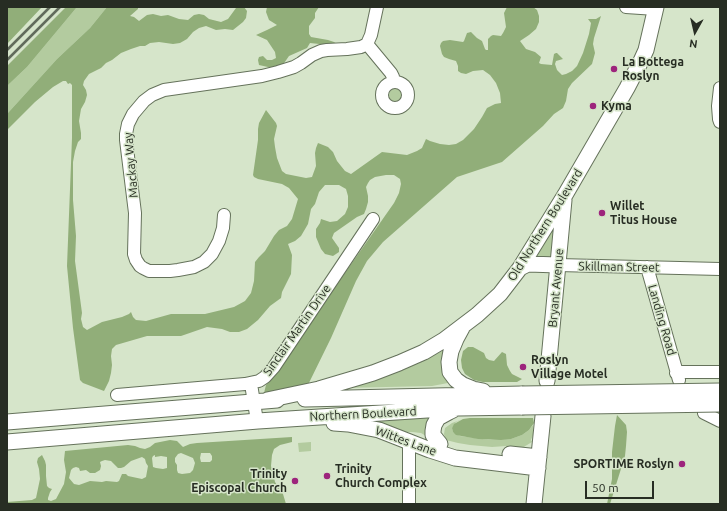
<!DOCTYPE html>
<html>
<head>
<meta charset="utf-8">
<style>
  body { margin:0 }
  #map { position:relative; width:727px; height:511px; overflow:hidden; background:#d6e5ca; font-family:Ubuntu,sans-serif }
  canvas { display:block }
  .frame { position:absolute; inset:0; border:8px solid #272d23; pointer-events:none }
  .north { position:absolute; left:675px; top:12px; width:40px; height:40px; -webkit-text-stroke:3px #d6e5ca; paint-order:stroke; rotate:188deg; font-size:11px; font-weight:700; line-height:16px; text-align:center; color:#272d23 }
  .north::after { content:''; display:block; margin:auto; width:14px; height:18px; background:#272d23; clip-path:polygon(50% 0,100% 100%,50% 72%,0 100%) }
  .scale { position:absolute; left:585px; top:481px; width:69px; height:18px; box-sizing:border-box; border:2px solid #272d23; border-top:0; padding-left:5px; font-size:12px; line-height:14px; white-space:nowrap; color:#272d23; -webkit-text-stroke:3px #d6e5ca; paint-order:stroke }
</style>
</head>
<body>
<div id="map">
<canvas width="727" height="511"></canvas>
<div class="frame"></div>
<div class="north">N</div>
<div class="scale">50 m</div>
</div>
<script>
const ctx = document.querySelector('canvas').getContext('2d');
ctx.lineJoin = 'round';
function fill(path, color) { ctx.fillStyle = color; ctx.fill(path, 'evenodd'); }
const toPath = rows => new Path2D(rows.map(r => 'M' + r).join(''));
function stroke(path, color, width, dash) { ctx.strokeStyle = color; ctx.lineWidth = width; ctx.lineCap = dash ? 'butt' : 'round'; ctx.setLineDash(dash || []); ctx.stroke(path); }
function label(font, color, halo, rows, align = 'center') {
  ctx.font = font + ' Ubuntu,sans-serif'; ctx.lineWidth = 3; ctx.setLineDash([]); ctx.textBaseline = 'middle'; ctx.strokeStyle = halo; ctx.fillStyle = color; for (const [text, x, y, turn = 0] of rows) {
    ctx.save(); ctx.translate(x, y); ctx.rotate((+turn || 0) * Math.PI / 180); ctx.textAlign = isNaN(turn) ? turn : align; if (halo) ctx.strokeText(text, 0, 0); ctx.fillText(text, 0, 0); ctx.restore();
  }
}
const green = toPath([
  [77,7,107,7,90,28,57,59,7,114,7,86,27,67],
  '389 95a7 7 0 1 1 14 0a7 7 0 1 1-14 0Z',
  [565,195,558,265,531,263],
  [446,349,448,383,432,386,341,388,372,381,395,373,421,362],
  [431,416,426,436,421,433,412,432,404,432,361,422],
  [463,419,456,422,452,428,453,432,460,436,490,440,511,439,522,435,529,430,533,425,533,435,531,440,532,442,522,448,506,449,506,446,492,447,470,445,458,443,446,440,444,434,445,428,452,423],
  [311,442,311,451,299,452,298,443]
]);
const forest = toPath([
  [7,7,42,7,7,44],
  [66,7,77,7,27,67,7,86,7,66],
  [107,7,138,7,138,9,130,16,134,17,139,21,147,15,153,14,161,16,168,15,179,19,188,20,194,15,199,14,204,15,209,19,221,22,228,19,236,8,238,7,244,7,247,11,246,18,243,22,233,30,225,29,216,30,206,26,199,28,193,32,187,39,180,43,173,44,159,42,150,43,145,46,140,46,131,49,121,53,112,60,106,63,101,68,89,74,84,81,83,85,86,90,87,95,85,102,81,109,79,121,81,133,81,139,78,142,75,151,73,162,73,200,76,236,75,261,82,313,81,319,83,327,87,330,102,322,122,317,129,314,131,312,133,317,136,320,146,321,171,314,205,314,234,307,245,301,251,293,254,281,255,262,259,257,265,251,274,236,279,230,287,226,292,219,298,199,289,188,282,184,258,179,254,177,253,175,258,140,258,129,259,123,266,110,276,123,277,126,274,139,275,147,277,158,282,171,286,174,306,178,312,177,316,166,315,153,316,148,318,143,328,147,333,152,337,161,345,171,351,174,382,152,407,155,417,151,422,148,426,139,430,141,440,144,449,145,456,144,463,140,474,129,482,117,487,108,495,104,501,103,500,93,496,83,490,75,483,70,473,71,466,74,461,73,458,71,458,66,456,61,449,59,444,57,442,54,440,46,441,43,443,41,450,40,463,42,464,41,467,33,471,32,477,38,482,41,485,49,486,50,488,50,488,39,491,36,493,35,501,36,503,33,506,27,504,13,507,7,533,7,537,10,539,16,539,22,536,29,529,35,520,41,526,49,535,52,541,57,539,63,541,64,552,65,554,54,556,53,557,53,563,59,556,61,555,64,557,70,562,75,566,74,572,71,577,66,583,53,589,34,591,23,588,19,596,19,601,16,594,38,593,44,595,53,592,64,572,83,568,89,566,101,563,108,554,114,543,126,502,162,457,177,383,242,367,261,356,281,331,338,304,393,266,398,264,393,266,385,272,378,279,367,394,203,399,193,401,184,400,179,394,175,386,175,375,177,370,180,368,183,366,187,368,196,368,202,366,209,364,214,357,217,334,233,332,238,339,248,339,252,333,256,325,254,321,249,316,237,316,229,320,223,321,219,330,222,337,221,345,214,348,207,348,196,346,189,339,185,325,185,319,192,315,204,311,209,308,224,301,236,295,241,288,244,292,255,291,274,282,292,281,298,270,306,258,320,247,329,239,332,230,332,222,329,207,327,181,336,147,336,116,345,112,349,111,356,112,365,111,373,109,381,104,391,83,383,80,380,73,328,67,266,72,138,72,85,70,83,68,84,66,81,63,81,53,87,35,102,7,130,7,114,57,59,90,28],
  [267,7,319,7,315,13,315,18,309,26,309,34,311,37,328,40,334,42,337,44,329,45,310,43,307,48,289,56,282,66,277,69,259,65,258,60,259,57,263,56,267,60,272,60,276,58,275,52,267,40,256,35,267,30,277,25,269,20,266,12],
  [468,347,473,347,484,353,486,358,489,360,494,361,502,352,506,354,507,365,510,371,512,374,522,379,517,382,483,382,474,380,465,374,462,368,461,360,463,351],
  [617,415,626,425,627,432,626,446,625,456,610,504,607,504,612,479,612,452,615,426],
  [470,418,533,418,534,423,529,430,522,435,511,439,501,440,478,439,456,435,453,432,452,428,454,424,463,419],
  [292,437,292,442,280,445,274,449,272,455,271,466,275,482,283,494,286,504,7,504,7,502,32,500,36,498,40,479,39,469,37,462,38,458,42,455,45,461,46,465,46,476,47,486,49,488,52,489,50,492,48,498,48,500,51,501,56,499,64,484,66,472,64,460,65,451,128,445,135,446,140,448,145,449,150,447,155,443,170,440,177,441,183,447,190,444,197,443],
  [181,453,193,458,195,463,193,470,190,473,182,474,178,473,177,470,177,465,175,462,175,458,178,454],
  [201,453,210,453,212,456,212,460,210,462,201,462,200,458],
  [155,455,155,457,161,456,167,457,167,468,163,469,156,468,153,467,152,458,153,456],
  [142,457,145,459,146,463,148,466,146,477,142,479,128,476,126,474,122,474,119,481,117,482,106,481,102,482,90,481,79,485,74,484,69,478,71,470,73,468,76,467,79,468,80,471,86,470,90,473,95,473,100,470,101,466,100,462,102,461,105,460,111,461,118,468,121,468,124,467,131,461]
]);
const minor = toPath([
  [626,7,656,9],
  [367,44,391,73,393,77,393,81],
  '382 95a13 13 0 1 1 26 0a13 13 0 1 1-26 0Z',
  [720,88,718,106,719,119,720,122],
  [224,215,223,228,219,241,212,254,204,262,194,267,178,270,170,271,149,271,143,268,140,266,136,260,134,254,135,213,126,140,126,134,128,124,133,114,144,101,152,95,164,90,262,76,278,72,294,67,301,63,312,55,321,51,327,50,347,49,361,47,367,44,371,35,377,7],
  [558,265,720,269],
  [647,267,679,380],
  [676,373,682,372,720,372],
  [251,384,257,421],
  [117,395,245,384,259,381,265,377,274,367,373,219],
  [704,413,720,421],
  [409,504,409,443]
]);
const major = toPath([
  [520,268,528,264,558,265],
  [462,328,456,339,451,351,449,362,450,372,456,380,463,385,473,389,483,391],
  [547,381,564,200],
  [305,399,522,394],
  [267,400,319,389,373,373,399,363,424,352,444,340,477,315,500,294,520,268,565,195,627,88,641,61,646,50,656,7],
  [7,422,277,400],
  [334,423,348,424,379,430,430,450,455,458,538,468],
  [7,442,258,421,458,408,522,407],
  [440,444,436,439,433,435,433,431,434,425,438,418,449,412,453,410],
  [510,454,539,457],
  [534,504,543,416]
]);
const rail = toPath([
  [7,50,50,7],
  [7,60,60,7]
]);
const majorBridge = toPath([
  [522,394,720,391],
  [522,407,720,404]
]);
const markers = [
  [614,69,4,"#9d247c"],
  [593,106,4,"#9d247c"],
  [602,213,4,"#9d247c"],
  [523,367,4,"#9d247c"],
  [682,464,4,"#9d247c"],
  [327,476,4,"#9d247c"],
  [295,481,4,"#9d247c"]
];
const poiNames = [
  ["La Bottega",622,62],
  ["Roslyn",622,76],
  ["Kyma",601,106],
  ["Willet",610,206],
  ["Titus House",610,220],
  ["Roslyn",531,360],
  ["Village Motel",531,374],
  ["SPORTIME Roslyn",674,464,"right"],
  ["Trinity",335,469],
  ["Church Complex",335,483],
  ["Trinity",287,474,"right"],
  ["Episcopal Church",287,488,"right"]
];
const streetNames = [
  ["Mackay Way",131,165,-95],
  ["Old Northern Boulevard",545,225,-58],
  ["Skillman Street",619,267,1],
  ["Bryant Avenue",556,288,-85],
  ["Landing Road",662,320,74],
  ["Sinclair Martin Drive",297,330,-55],
  ["Northern Boulevard",363,414,-3],
  ["Wittes Lane",406,441,20]
];
fill(green, '#b3cb9f');
fill(forest, '#91ae79');
stroke(minor, '#65725b', 14);
stroke(major, '#65725b', 17);
stroke(minor, '#fff', 12);
stroke(major, '#fff', 15);
stroke(rail, '#626c5c', 2.5);
stroke(majorBridge, '#65725b', 17, []);
stroke(majorBridge, '#fff', 15);
for (const [x, y, r, color] of markers) { const dot = new Path2D(); dot.arc(x, y, r, 0, 2 * Math.PI); ctx.fillStyle = color; ctx.fill(dot); stroke(dot, '#d6e5ca', 1.5); }
label('bold 12px', '#272d23', '#d6e5ca', poiNames, 'left');
label('12px', '#272d23', '#d6e5ca', streetNames);
</script>
</body>
</html>
